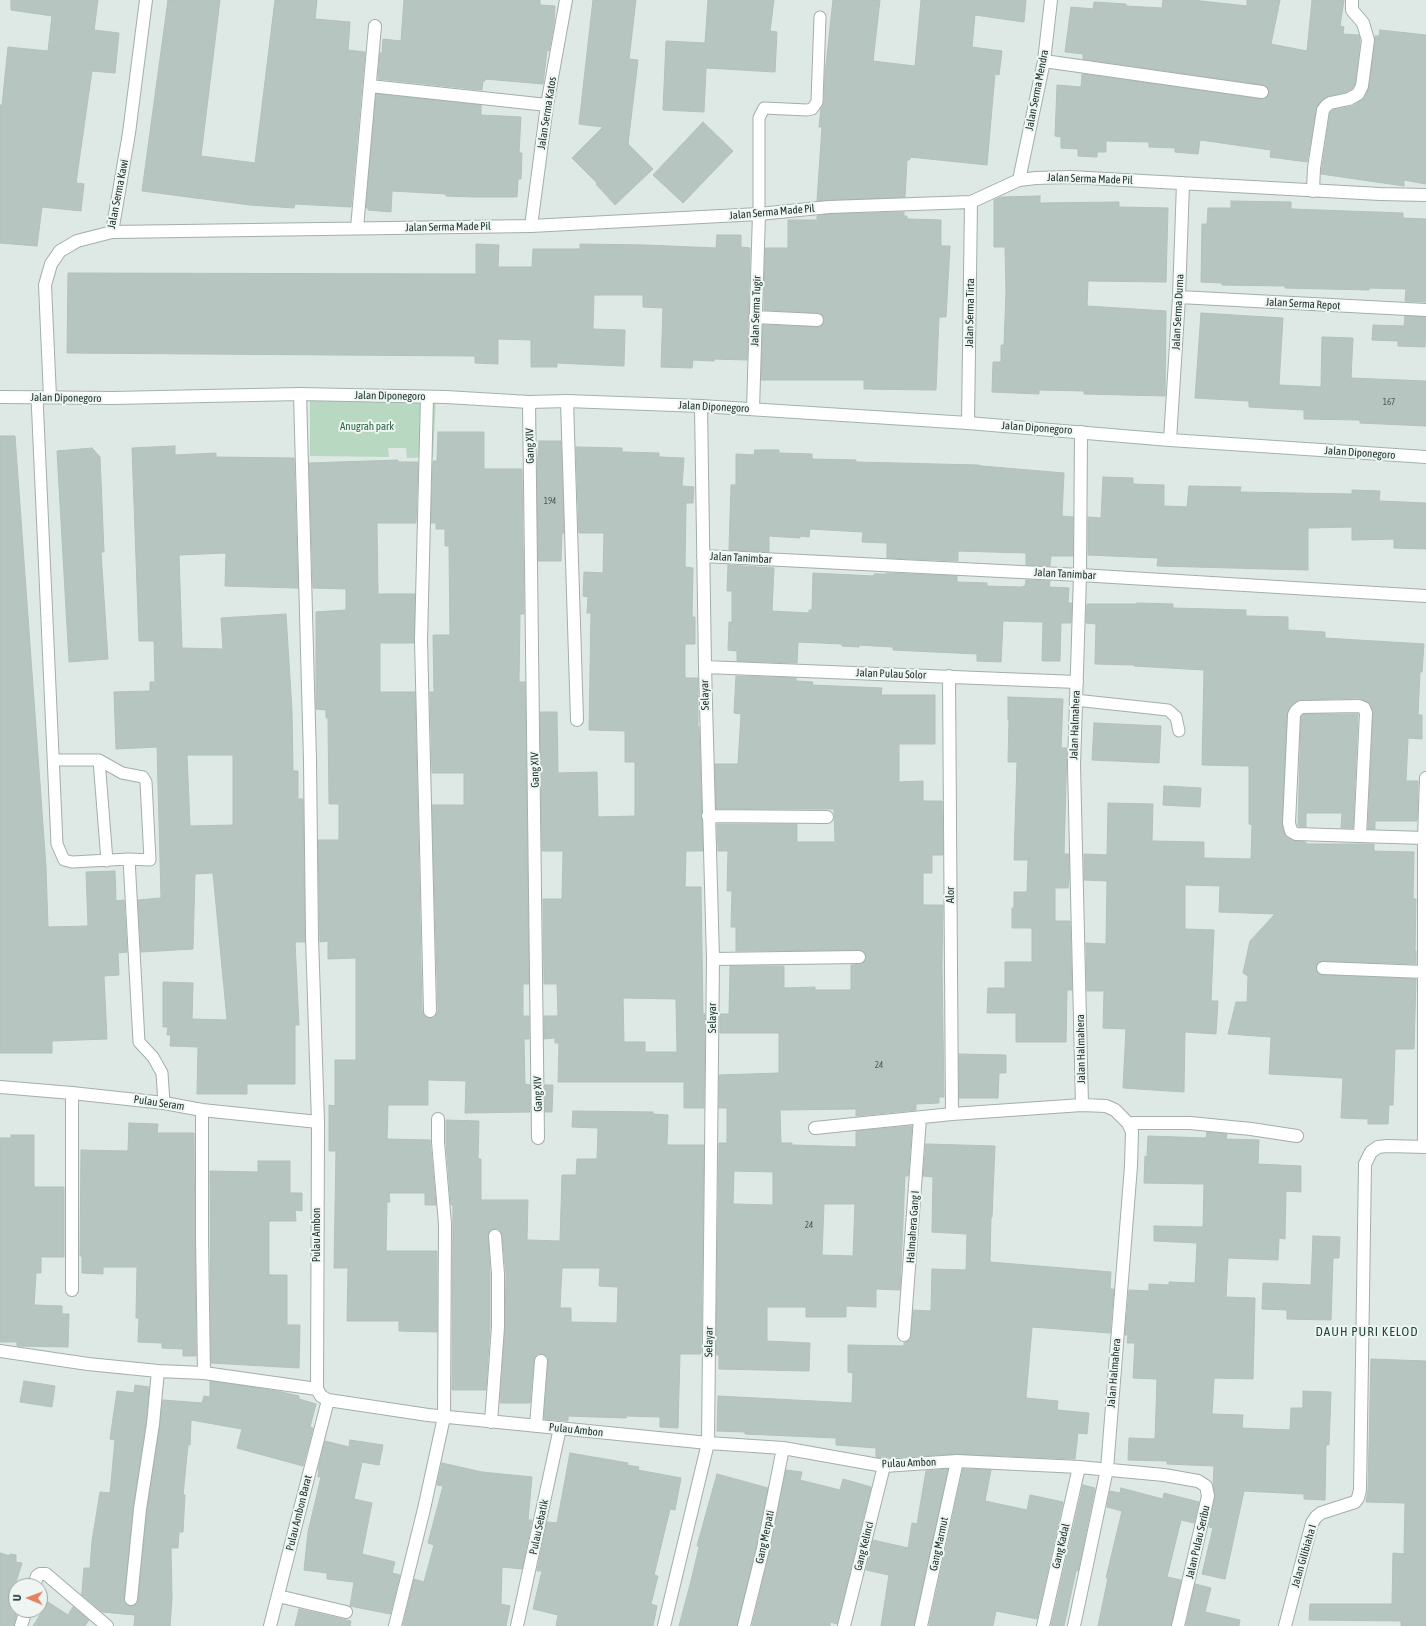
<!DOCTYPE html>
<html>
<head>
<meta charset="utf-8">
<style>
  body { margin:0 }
  #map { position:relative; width:1426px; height:1626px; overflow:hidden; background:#dee8e4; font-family:"Asap Condensed",sans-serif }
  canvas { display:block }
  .north { position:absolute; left:8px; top:1578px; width:40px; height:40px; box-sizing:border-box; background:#eef5f2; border:1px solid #9ca9a5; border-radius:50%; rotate:271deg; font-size:11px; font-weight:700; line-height:16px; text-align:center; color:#213631 }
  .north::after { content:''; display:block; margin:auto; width:14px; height:18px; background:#e48161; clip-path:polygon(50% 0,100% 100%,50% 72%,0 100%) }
</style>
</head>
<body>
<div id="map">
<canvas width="1426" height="1626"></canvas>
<div class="north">U</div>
</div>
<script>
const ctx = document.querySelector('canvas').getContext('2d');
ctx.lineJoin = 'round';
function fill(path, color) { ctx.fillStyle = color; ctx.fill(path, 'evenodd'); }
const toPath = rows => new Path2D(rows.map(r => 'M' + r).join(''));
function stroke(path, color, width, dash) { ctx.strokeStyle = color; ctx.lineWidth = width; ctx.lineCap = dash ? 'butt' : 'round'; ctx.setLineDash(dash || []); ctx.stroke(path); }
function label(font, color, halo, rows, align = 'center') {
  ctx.font = font + ' "Asap Condensed",sans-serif'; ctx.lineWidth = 4; ctx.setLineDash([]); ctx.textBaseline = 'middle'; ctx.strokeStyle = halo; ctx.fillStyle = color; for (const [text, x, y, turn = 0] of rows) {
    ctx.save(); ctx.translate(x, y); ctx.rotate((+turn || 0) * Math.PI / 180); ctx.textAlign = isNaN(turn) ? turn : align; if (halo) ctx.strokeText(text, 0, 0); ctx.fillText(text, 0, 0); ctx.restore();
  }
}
const green = toPath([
  [436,397,433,457,407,458,406,448,388,448,389,457,310,456,310,399]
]);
const building = toPath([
  [11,0,98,0,94,30,119,33,115,73,92,71,76,183,84,184,81,211,42,207,37,246,0,243,0,105,2,105,8,47,48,51,52,16,11,10,11,0],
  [168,0,220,0,201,156,255,163,275,0,317,0,315,19,350,22,348,50,365,52,351,207,295,204,294,208,250,205,142,191,168,0],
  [404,0,540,0,540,5,555,6,554,23,549,51,547,50,543,84,485,79,485,81,483,81,482,90,378,79,380,53,382,53,383,39,401,41,404,0],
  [593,0,636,0,629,59,638,60,628,144,653,169,615,205,596,184,597,183,572,158,603,127,579,124,593,0],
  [708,0,774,0,770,31,777,32,775,72,706,68,704,112,663,110,666,41,705,43,708,0],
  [833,0,880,0,873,61,915,66,921,0,1026,0,1024,22,975,15,972,47,1002,51,999,75,995,74,987,165,910,157,910,160,907,160,905,197,817,201,822,127,819,127,821,108,824,102,825,74,833,0],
  [1163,0,1192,0,1247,6,1247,0,1280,0,1271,44,1307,51,1312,0,1344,0,1340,26,1344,27,1343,34,1359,35,1360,41,1355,84,1352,89,1346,92,1326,97,1317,106,1307,162,1270,157,1271,150,1200,140,1198,154,1175,152,1175,148,1149,147,1149,142,1106,141,1106,152,1097,152,1097,157,1078,156,1078,149,1061,148,1061,137,1055,136,1057,85,1081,87,1082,74,1261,99,1268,96,1269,89,1263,85,1083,59,1083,54,1065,52,1071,7,1093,9,1094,2,1126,4,1126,6,1162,8,1163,0],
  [1380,30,1426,35,1426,184,1404,180,1404,186,1321,174,1330,113,1333,110,1353,106,1365,97,1369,87,1375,41,1375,36,1379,36,1380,30],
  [376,94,481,105,481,115,521,117,519,153,522,153,521,179,518,179,517,197,473,197,446,196,446,194,392,191,391,212,368,210,368,208,366,208,376,94],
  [703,122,733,151,683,203,653,175,703,122],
  [1040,196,1040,203,1119,202,1119,207,1168,208,1166,282,1088,281,1087,306,1166,311,1165,396,1084,394,1084,391,1039,390,1039,394,992,392,993,362,1001,362,1001,345,1004,345,1006,292,1005,247,994,247,994,200,1001,197,1040,196],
  [1231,201,1291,202,1291,209,1403,213,1403,218,1426,219,1426,302,1405,301,1406,289,1369,288,1369,290,1285,288,1285,286,1222,285,1222,283,1201,282,1202,224,1207,224,1208,208,1231,208,1231,201],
  [904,212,904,216,907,216,907,219,941,220,941,246,950,246,946,317,939,317,936,390,864,389,864,380,761,380,763,325,817,327,821,326,824,321,823,316,817,313,764,310,765,248,788,248,788,220,817,220,817,216,830,214,904,212],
  [717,235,741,235,741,247,750,248,747,360,714,359,714,361,693,360,692,368,661,367,663,308,643,307,643,295,594,295,593,329,625,330,624,366,557,363,557,367,531,367,531,340,498,339,498,364,475,363,475,356,67,353,68,273,476,274,476,244,499,245,498,267,532,267,533,249,580,249,580,244,646,245,716,248,717,235],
  [1201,313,1283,318,1279,385,1321,387,1322,337,1353,338,1351,378,1426,381,1426,426,1360,423,1360,420,1304,419,1304,410,1249,407,1249,401,1195,398,1201,313],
  [1405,316,1426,317,1425,347,1398,346,1398,341,1372,340,1373,325,1404,326,1405,316],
  [438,432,484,432,484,469,522,469,524,614,520,614,519,682,525,682,529,984,523,984,523,1016,529,1016,529,1039,524,1039,525,1084,530,1085,530,1112,465,1113,466,1081,428,1080,428,1105,388,1105,387,1139,430,1140,436,1205,425,1205,425,1193,389,1193,390,1202,387,1202,386,1251,437,1251,437,1332,399,1331,399,1321,347,1321,348,1268,334,1268,336,1151,329,1151,329,1105,335,1106,335,1060,356,1060,356,958,328,959,328,941,320,942,318,840,339,840,339,804,329,804,328,718,326,718,326,710,316,709,316,612,346,610,346,589,313,588,309,463,398,460,398,462,418,462,416,523,377,523,378,594,415,594,414,643,380,643,380,692,415,692,422,1011,426,1017,431,1018,436,1015,438,1011,432,805,464,805,464,773,432,773,430,692,434,692,433,635,450,635,449,546,445,546,445,529,436,529,436,523,431,523,433,461,437,461,438,432],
  [0,436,15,436,46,867,48,927,88,926,86,872,115,871,116,901,124,900,127,952,118,953,119,975,104,976,107,1039,52,1041,52,1053,0,1053,0,436],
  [539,441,561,441,564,533,562,533,561,561,538,561,537,469,539,441],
  [175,446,175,455,216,453,216,457,294,458,298,588,225,586,226,553,179,555,182,648,223,649,221,618,286,614,292,711,293,771,298,771,298,799,303,799,305,942,295,942,299,1025,295,1025,295,1084,247,1084,247,1094,197,1094,198,1047,170,1046,171,1035,167,1035,168,1027,163,1027,163,982,193,983,192,1019,227,1020,213,873,195,874,193,949,141,952,138,900,161,898,157,747,116,749,114,692,150,691,150,682,155,682,154,641,139,641,132,448,175,446],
  [187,755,233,755,233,825,190,826,187,755],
  [576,447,622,448,622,452,659,453,659,457,684,458,682,486,694,487,693,503,686,503,685,567,693,568,692,617,695,617,695,644,685,644,685,678,698,678,698,727,699,727,703,851,686,851,685,887,701,887,703,1014,705,1014,704,1108,684,1108,684,1082,558,1082,559,1043,555,1043,555,1038,544,1039,544,1016,558,1016,557,984,544,984,543,899,562,899,563,851,542,851,540,712,557,712,558,773,597,772,598,817,635,816,635,762,625,762,625,731,589,730,591,613,587,613,588,597,583,596,584,572,603,573,604,533,579,533,576,447],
  [623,998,676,999,677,1052,645,1052,645,1042,624,1042,623,998],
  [92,448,100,457,104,552,101,552,108,659,69,662,57,451,92,448],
  [755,450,779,450,779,453,812,454,812,459,856,460,856,462,978,465,982,466,1064,473,1062,516,1073,517,1073,556,1051,556,1050,566,1026,565,1026,553,958,551,958,561,887,558,887,543,862,542,863,532,810,529,809,537,800,536,800,538,769,536,769,552,729,550,731,485,736,485,736,454,754,455,755,450],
  [1103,477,1133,478,1133,484,1164,485,1164,506,1187,507,1189,486,1241,487,1240,492,1352,494,1352,490,1380,491,1379,501,1426,503,1426,549,1394,548,1394,539,1352,540,1352,527,1308,528,1308,570,1157,566,1158,558,1088,555,1088,517,1101,518,1103,477],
  [728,565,774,568,772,611,809,613,809,610,812,610,813,573,873,576,874,574,886,574,886,573,957,576,957,582,987,583,987,586,1021,587,1025,586,1026,580,1050,581,1049,587,1069,588,1068,603,1072,603,1071,623,1061,623,1060,661,1042,661,1043,622,1003,621,1001,662,977,661,977,654,893,650,893,647,859,645,859,647,842,646,842,644,798,642,797,663,737,661,737,651,728,650,729,622,732,622,732,591,727,591,728,565],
  [1137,603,1173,604,1173,608,1246,610,1246,616,1288,617,1288,630,1325,632,1325,638,1424,644,1422,672,1420,672,1418,715,1422,715,1422,739,1408,738,1406,781,1418,781,1417,821,1375,821,1375,829,1368,829,1373,713,1369,703,1359,698,1301,700,1291,705,1287,715,1282,823,1284,833,1287,837,1295,841,1306,842,1306,844,1374,844,1374,851,1414,852,1413,899,1416,899,1415,951,1416,951,1416,964,1323,961,1319,962,1316,967,1317,972,1323,975,1416,979,1414,1049,1395,1049,1393,1105,1389,1105,1388,1124,1368,1124,1368,1119,1341,1118,1343,1078,1269,1074,1271,1037,1228,1034,1236,1002,1247,1002,1248,976,1243,973,1250,941,1275,914,1219,912,1220,886,1185,885,1185,929,1214,930,1211,1001,1218,1001,1216,1034,1185,1032,1184,1092,1123,1088,1126,1029,1103,1028,1104,991,1087,991,1086,943,1106,944,1107,881,1084,880,1084,854,1107,855,1108,803,1153,804,1152,841,1204,842,1204,858,1251,859,1252,825,1249,824,1249,766,1202,765,1204,670,1134,666,1135,665,1095,664,1096,624,1086,623,1087,604,1137,604,1137,603],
  [736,676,796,678,796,681,813,682,812,685,882,688,881,695,935,695,935,744,899,744,899,782,923,781,923,801,942,801,943,855,932,855,932,873,923,873,923,905,943,905,942,965,944,1097,939,1097,939,1103,916,1104,916,1110,856,1116,856,1109,780,1110,781,1143,792,1143,792,1145,856,1147,856,1131,912,1126,908,1176,905,1176,900,1290,876,1289,876,1307,846,1306,846,1317,806,1317,806,1307,767,1307,767,1341,810,1343,809,1371,719,1369,719,1355,716,1355,719,1143,727,1143,727,1108,719,1108,719,1075,779,1073,779,1033,720,1033,720,1014,729,1014,730,966,784,966,784,988,815,987,815,990,851,990,851,965,862,964,866,960,866,957,863,951,859,950,736,951,736,927,731,927,732,891,727,891,728,851,718,851,717,824,797,824,797,842,835,842,834,809,716,809,715,764,738,764,741,714,734,713,736,676],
  [734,1171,773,1172,773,1205,733,1204,734,1171],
  [824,1204,855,1204,853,1256,822,1255,824,1204],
  [1008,697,1063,699,1061,748,1067,748,1064,854,1069,854,1069,880,1068,888,1055,888,1055,921,1070,921,1072,990,1067,990,1066,1042,1016,1042,1016,1013,987,1013,988,988,1005,988,1005,962,1032,962,1032,928,1012,928,1012,908,1014,908,1014,892,1027,892,1028,860,1014,860,1017,762,1008,762,1009,720,1008,720,1008,697],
  [1304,714,1358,714,1353,828,1341,828,1342,813,1306,813,1306,827,1298,826,1301,717,1304,714],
  [1094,723,1161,726,1159,763,1092,760,1094,723],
  [1164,786,1201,788,1200,807,1163,805,1164,786],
  [959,1054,1006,1055,1006,1073,999,1073,998,1098,959,1098,959,1054],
  [545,1085,553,1085,552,1112,545,1112,545,1085],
  [573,1111,653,1112,653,1114,668,1115,667,1145,704,1145,701,1354,680,1354,678,1428,660,1427,660,1417,627,1416,626,1418,568,1416,568,1421,544,1419,548,1362,548,1357,542,1354,537,1354,534,1360,530,1403,500,1403,505,1328,506,1274,502,1235,499,1229,495,1229,490,1230,488,1236,490,1274,490,1327,486,1390,452,1390,453,1205,451,1205,446,1142,446,1120,479,1121,478,1159,481,1159,481,1200,528,1200,527,1240,560,1241,562,1175,576,1175,577,1159,597,1159,598,1128,572,1127,573,1111],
  [562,1268,600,1268,599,1286,618,1287,617,1323,571,1322,571,1308,560,1308,562,1268],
  [129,1123,158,1124,157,1133,194,1133,196,1356,183,1356,183,1349,162,1348,162,1343,138,1342,139,1318,136,1318,137,1267,103,1267,103,1274,82,1273,82,1256,80,1256,81,1150,128,1151,129,1123],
  [1207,1132,1227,1134,1226,1139,1259,1140,1258,1164,1301,1166,1301,1192,1286,1191,1285,1239,1279,1238,1278,1260,1228,1258,1226,1297,1255,1298,1253,1379,1214,1378,1212,1414,1243,1415,1242,1428,1290,1430,1291,1408,1303,1408,1303,1391,1331,1392,1329,1445,1326,1445,1325,1500,1304,1499,1304,1494,1244,1491,1225,1579,1202,1574,1213,1528,1209,1527,1215,1497,1213,1485,1214,1466,1167,1464,1167,1461,1128,1460,1129,1438,1155,1439,1157,1379,1133,1378,1135,1343,1127,1343,1128,1335,1125,1335,1129,1290,1149,1291,1149,1284,1169,1285,1169,1282,1195,1283,1197,1243,1154,1241,1154,1226,1203,1227,1204,1184,1144,1183,1145,1156,1147,1157,1148,1136,1206,1138,1207,1132],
  [11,1135,34,1135,34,1187,64,1187,64,1257,41,1257,41,1273,36,1273,34,1305,62,1306,62,1314,69,1314,68,1347,17,1346,17,1342,0,1342,0,1138,11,1138,11,1135],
  [926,1144,995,1146,992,1217,991,1217,990,1262,1111,1272,1110,1289,1114,1289,1110,1333,1032,1327,1026,1398,1058,1401,1057,1410,1089,1413,1087,1434,1078,1433,1075,1459,957,1454,884,1458,876,1457,876,1448,836,1445,836,1438,745,1434,745,1432,717,1431,718,1396,852,1403,853,1373,848,1372,848,1345,904,1346,904,1343,910,1340,911,1336,913,1310,931,1311,932,1269,966,1270,967,1234,932,1232,933,1177,923,1176,926,1144],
  [258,1161,290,1161,290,1193,302,1193,302,1211,295,1210,296,1221,269,1221,269,1275,287,1275,287,1325,300,1325,299,1368,211,1363,210,1171,258,1172,258,1161],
  [1313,1236,1340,1237,1339,1258,1333,1258,1331,1320,1287,1319,1287,1310,1262,1309,1263,1283,1311,1285,1313,1236],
  [1371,1359,1426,1361,1426,1626,1401,1626,1401,1621,1309,1620,1310,1604,1392,1604,1393,1553,1404,1554,1405,1503,1366,1502,1368,1490,1371,1359],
  [24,1381,55,1386,52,1407,20,1402,24,1381],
  [210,1381,277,1391,299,1396,299,1399,316,1404,310,1427,313,1428,303,1466,237,1448,242,1429,191,1420,190,1445,188,1445,183,1495,185,1495,183,1532,179,1532,178,1548,171,1548,172,1598,170,1626,134,1626,135,1615,102,1612,81,1594,82,1592,84,1568,90,1568,92,1541,100,1492,110,1493,115,1440,110,1439,117,1391,134,1393,135,1385,149,1387,146,1423,133,1508,124,1598,126,1605,131,1606,137,1604,138,1600,147,1510,163,1400,202,1403,204,1396,210,1397,210,1381],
  [350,1440,383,1445,379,1465,362,1462,354,1499,372,1503,362,1554,395,1562,392,1573,400,1575,390,1614,350,1606,354,1582,327,1579,327,1573,304,1570,308,1532,321,1477,318,1477,319,1470,318,1470,325,1441,349,1447,350,1440],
  [570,1453,628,1463,627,1465,639,1467,638,1470,681,1478,675,1510,670,1509,654,1575,658,1576,651,1604,657,1606,653,1626,556,1626,558,1615,533,1609,542,1571,537,1571,547,1522,557,1523,570,1453],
  [442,1463,482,1472,532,1477,528,1520,532,1520,522,1569,502,1567,501,1604,510,1606,506,1626,403,1626,414,1579,424,1582,434,1545,428,1543,443,1486,437,1485,442,1463],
  [948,1469,914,1626,881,1626,889,1575,866,1570,873,1540,908,1548,912,1523,917,1524,926,1471,948,1469],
  [963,1469,991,1470,985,1501,1027,1510,1030,1495,1063,1502,1037,1619,996,1611,993,1626,929,1626,963,1469],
  [786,1470,802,1472,800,1480,840,1490,843,1479,871,1487,837,1624,830,1622,830,1626,752,1626,770,1550,786,1470],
  [717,1474,768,1488,756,1547,737,1626,679,1626,691,1581,699,1547,697,1546,717,1474],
  [1083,1485,1095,1488,1078,1571,1076,1571,1064,1626,1051,1626,1083,1485],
  [1121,1488,1163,1499,1164,1493,1199,1502,1194,1523,1181,1520,1167,1577,1181,1580,1171,1626,1098,1626,1108,1578,1106,1578,1122,1511,1107,1507,1110,1491,1120,1493,1121,1488],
  [0,1553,10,1556,10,1554,16,1555,16,1562,22,1563,16,1582,16,1617,14,1626,0,1626,0,1553],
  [1195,1584,1211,1588,1205,1612,1240,1620,1239,1626,1186,1626,1195,1584],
  [48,1602,68,1615,73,1607,89,1620,85,1626,33,1626,48,1602],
  [299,1609,351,1621,350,1626,295,1626,299,1609]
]);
const service = toPath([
  [759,214,759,118,764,108,807,110,812,109,817,102,820,17],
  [37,397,57,844,64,860,72,862,129,859],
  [1075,700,1168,710,1176,717,1179,731],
  [54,760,99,760,122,773,143,777,146,782,150,860,129,859,139,1042,153,1057,162,1073,164,1103],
  [99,760,107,861]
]);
const minor = toPath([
  [1044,61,1262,92],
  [370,86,547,105],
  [1019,180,1044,61,1051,0],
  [1313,191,1314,168,1323,110,1326,106,1330,103,1349,99,1358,94,1362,86,1368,40,1363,23,1352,10,1352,0],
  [531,226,547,105,566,0],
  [357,228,375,26],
  [112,232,129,133,146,0],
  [1179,297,1426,310],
  [755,317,817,320],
  [300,394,310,760,312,937,318,1122,317,1389,321,1396,328,1400,428,1415,708,1443,783,1448,884,1466,957,1461,1079,1467,1164,1475,1198,1481,1206,1486,1208,1496,1178,1626],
  [50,397,45,285,51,264,60,251,77,241,112,232,531,226,759,214,829,207,971,202,1019,180,1036,178,1070,177,1380,194,1426,195],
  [427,397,421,640,430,1011],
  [567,401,577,720],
  [529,402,538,1138],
  [753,409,759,214],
  [968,423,971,202],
  [1081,432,1080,575,1074,765,1082,1105],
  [1170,440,1179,297,1183,183],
  [703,556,1080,575,1426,596],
  [705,667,1077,682],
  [949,676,952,1114],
  [708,816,827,817],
  [1360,836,1366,713,1364,708,1359,706,1301,707,1296,711,1294,715,1289,823,1291,831,1296,834,1424,838],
  [713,959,859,957],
  [1323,968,1424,972],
  [0,1087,72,1093,164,1103,202,1110,318,1122],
  [72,1093,72,1290],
  [202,1110,202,1238,204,1373],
  [1128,1123,1190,1123,1251,1129,1297,1136],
  [815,1128,952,1114,1082,1105,1106,1106,1115,1110,1128,1123,1132,1132,1131,1166,1107,1469,1074,1626],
  [1424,1147,1424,838,1426,778],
  [904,1335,920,1118],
  [0,1351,88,1364,158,1371,204,1373,317,1389],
  [491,1422,498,1327,498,1274,495,1236],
  [536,1426,541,1361],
  [34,1586,37,1576,40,1574,46,1574,107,1626],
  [278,1596,346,1612],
  [131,1599,140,1509,153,1424,158,1371],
  [21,1626,26,1610],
  [270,1626,328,1400],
  [395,1626,424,1509,444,1417,445,1224,438,1142,438,1119],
  [517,1626,560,1428],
  [664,1626,708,1443,713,959,705,667,701,406],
  [744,1626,763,1549,783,1448],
  [844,1626,884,1466],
  [921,1626,957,1461],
  [1043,1626,1079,1467],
  [1285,1626,1312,1523,1316,1517,1321,1513,1355,1502,1358,1498,1360,1490,1365,1164,1371,1152,1378,1147,1387,1146,1426,1147]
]);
const secondary = toPath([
  [0,397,113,398,300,394,446,397,529,402,567,401,701,406,968,423,1170,440,1426,457]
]);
const numberNames = [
  ["167",1389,402],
  ["194",550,501],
  ["24",879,1065],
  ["24",809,1225]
];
const streetNames = [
  ["Jalan Serma Mendra",1037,90,-79],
  ["Jalan Serma Katos",547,113,-81],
  ["Jalan Serma Made Pil",1090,179,2],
  ["Jalan Serma Kawi",118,194,-79],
  ["Jalan Serma Made Pil",772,212,-5],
  ["Jalan Serma Made Pil",448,227,-1],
  ["Jalan Serma Repot",1303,304,3],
  ["Jalan Serma Tugir",756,311,-88],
  ["Jalan Serma Durna",1178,312,-87],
  ["Jalan Serma Tirta",970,313,-89],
  ["Jalan Diponegoro",390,396,1],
  ["Jalan Diponegoro",66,398,1],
  ["Jalan Diponegoro",714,407,3],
  ["Jalan Diponegoro",1037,428,4],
  ["Gang XIV",530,446,-91],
  ["Jalan Diponegoro",1360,453,4],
  ["Jalan Tanimbar",741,558,3],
  ["Jalan Tanimbar",1065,574,3],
  ["Jalan Pulau Solor",891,674,2],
  ["Selayar",705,695,-91],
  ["Jalan Halmahera",1075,725,-88],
  ["Gang XIV",535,770,-91],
  ["Alor",951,895,-90],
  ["Selayar",713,1018,-90],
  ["Jalan Halmahera",1081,1049,-91],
  ["Gang XIV",538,1094,-91],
  ["Pulau Seram",159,1103,8],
  ["Halmahera Gang I",913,1227,-86],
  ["Pulau Ambon",317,1235,-90],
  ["Selayar",709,1342,-89],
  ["Jalan Halmahera",1114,1373,-85],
  ["Pulau Ambon",576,1430,6],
  ["Pulau Ambon",909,1463,-2],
  ["Pulau Ambon Barat",299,1513,-76],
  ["Pulau Sebatik",539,1527,-78],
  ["Gang Merpati",765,1537,-78],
  ["Jalan Pulau Seribu",1198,1542,-77],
  ["Gang Marmut",939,1544,-78],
  ["Gang Kelinci",864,1546,-76],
  ["Gang Kadal",1061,1546,-77],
  ["Jalan Gilibiaha I",1304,1556,-74]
];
const parkNames = [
  ["Anugrah park",367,427]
];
const quarterNames = [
  ["DAUH PURI KELOD",1367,1332]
];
fill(green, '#b9d8c1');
fill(building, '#b7c5c0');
stroke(building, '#b2c1bb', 1);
stroke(service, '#a2afab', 13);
stroke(minor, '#a2afab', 14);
stroke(secondary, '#9fb3ac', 14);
stroke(service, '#fff', 11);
stroke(minor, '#fff', 12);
stroke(secondary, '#fff', 12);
label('9px', '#465a55', null, numberNames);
label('11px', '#213631', '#eef5f2', streetNames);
label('11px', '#306946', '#eef5f2', parkNames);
ctx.letterSpacing = '1px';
label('13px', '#20463d', '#eef5f2', quarterNames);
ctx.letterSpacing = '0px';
</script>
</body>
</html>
